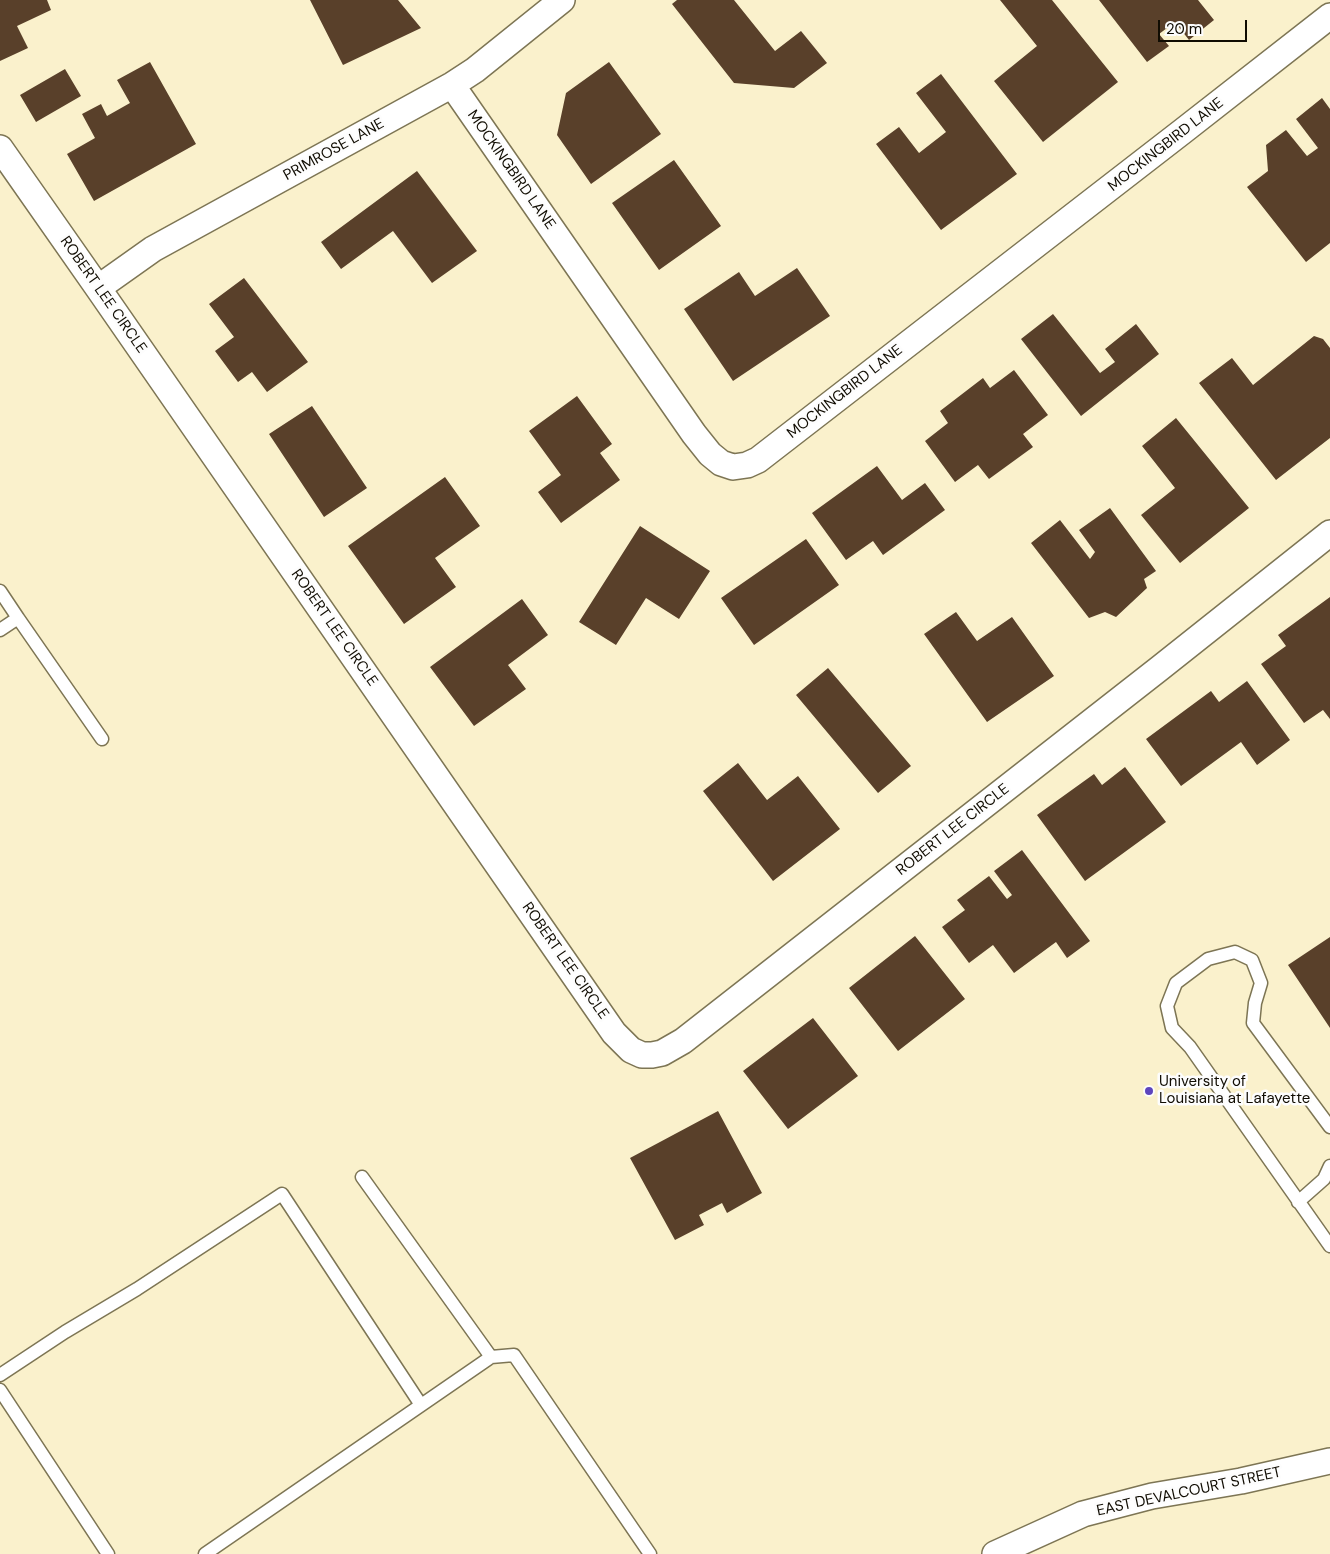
<!DOCTYPE html>
<html>
<head>
<meta charset="utf-8">
<style>
  body { margin:0 }
  #map { position:relative; width:1330px; height:1554px; overflow:hidden; background:#faf1cc; font-family:"DM Sans",sans-serif }
  canvas { display:block }
  .scale { position:absolute; left:1158px; top:20px; width:89px; height:22px; box-sizing:border-box; border:2px solid #100c02; border-top:0; padding-left:6px; font-size:15px; line-height:18px; white-space:nowrap; color:#100c02; -webkit-text-stroke:4px #fdfdfd; paint-order:stroke }
</style>
</head>
<body>
<div id="map">
<canvas width="1330" height="1554"></canvas>
<div class="scale">20 m</div>
</div>
<script>
const ctx = document.querySelector('canvas').getContext('2d');
ctx.lineJoin = 'round';
function fill(path, color) { ctx.fillStyle = color; ctx.fill(path, 'evenodd'); }
const toPath = rows => new Path2D(rows.map(r => 'M' + r).join(''));
function stroke(path, color, width, dash) { ctx.strokeStyle = color; ctx.lineWidth = width; ctx.lineCap = dash ? 'butt' : 'round'; ctx.setLineDash(dash || []); ctx.stroke(path); }
function label(font, color, halo, rows, align = 'center') {
  ctx.font = font + ' "DM Sans",sans-serif'; ctx.lineWidth = 5; ctx.setLineDash([]); ctx.textBaseline = 'middle'; ctx.strokeStyle = halo; ctx.fillStyle = color; for (const [text, x, y, turn = 0] of rows) {
    ctx.save(); ctx.translate(x, y); ctx.rotate((+turn || 0) * Math.PI / 180); ctx.textAlign = isNaN(turn) ? turn : align; if (halo) ctx.strokeText(text, 0, 0); ctx.fillText(text, 0, 0); ctx.restore();
  }
}
const building = toPath([
  [0,0,47,0,51,10,17,26,28,48,0,61],
  [310,0,398,0,421,28,343,65],
  [677,0,734,0,775,51,801,31,827,63,794,88,734,83,672,4],
  [1000,0,1052,0,1118,82,1043,142,994,81,1037,46],
  [1099,0,1198,0,1214,20,1189,40,1175,22,1159,34,1169,46,1147,62],
  [150,62,196,144,94,201,67,154,95,138,82,114,101,104,107,116,130,103,117,80],
  [609,62,661,134,591,184,557,135,566,93],
  [65,69,81,96,36,122,20,95],
  [941,74,1017,174,941,230,876,144,899,127,919,153,946,132,916,93],
  [1322,98,1330,109,1330,243,1306,262,1247,187,1268,171,1266,145,1286,130,1307,156,1318,148,1296,119],
  [674,160,721,226,659,270,612,203],
  [417,171,477,251,432,283,393,231,341,269,321,242],
  [797,268,830,316,733,381,684,309,739,272,755,296],
  [244,278,308,362,267,392,252,372,238,382,215,351,234,337,209,304],
  [1053,314,1100,373,1115,362,1105,349,1136,324,1159,354,1081,416,1021,339],
  [1314,336,1323,339,1330,348,1330,438,1276,480,1199,383,1232,358,1253,385],
  [1014,370,1048,415,1023,434,1033,447,989,479,978,465,955,482,925,441,948,423,940,411,983,378,990,388],
  [577,396,612,444,600,453,620,480,561,523,538,492,561,475,529,431],
  [312,406,367,488,324,517,269,434],
  [1176,418,1249,508,1180,563,1141,515,1175,488,1142,446],
  [877,466,902,500,925,483,945,510,883,555,873,541,846,560,812,513],
  [445,477,480,526,435,558,456,587,404,624,348,546],
  [1110,508,1156,571,1144,579,1147,588,1116,617,1105,612,1089,618,1031,543,1060,520,1090,559,1095,552,1079,530],
  [640,526,710,571,679,619,646,598,616,645,579,622],
  [806,539,839,585,754,645,721,598],
  [1330,597,1330,719,1323,710,1304,723,1261,664,1286,646,1278,635],
  [522,599,548,635,508,665,526,689,474,726,430,667],
  [956,612,977,641,1012,617,1054,676,987,722,924,634],
  [828,668,911,766,878,793,796,695],
  [1247,681,1290,740,1257,765,1241,742,1181,786,1146,739,1211,691,1219,702],
  [738,763,767,800,798,776,840,829,773,881,703,791],
  [1125,767,1166,822,1085,881,1037,815,1094,774,1102,785],
  [1022,850,1090,941,1067,958,1056,942,1014,973,993,945,969,963,942,927,965,910,957,900,989,876,1007,899,1012,895,994,871],
  [915,936,965,999,898,1051,849,988],
  [1330,937,1330,1028,1288,965],
  [813,1018,858,1076,788,1129,743,1071],
  [718,1111,762,1193,727,1213,722,1203,699,1215,704,1225,675,1240,630,1158]
]);
const service = toPath([
  [0,591,18,618],
  [0,630,18,618,102,739],
  [1330,1127,1253,1023,1255,1003,1261,983,1252,960,1235,952,1208,959,1176,983,1167,1006,1172,1028,1190,1047,1330,1246],
  [362,1177,491,1357],
  [1298,1202,1324,1179,1330,1166],
  [0,1375,65,1332,137,1289,282,1194,421,1405],
  [0,1390,108,1554],
  [205,1554,491,1357,514,1355,650,1554]
]);
const minor = toPath([
  [452,85,694,434,710,454,721,463,733,467,747,465,758,460,1183,131,1330,16],
  [0,148,98,288,614,1033,631,1050,642,1055,652,1055,662,1053,683,1041,1160,668,1330,533],
  [98,288,153,249,452,85,475,70,562,0],
  [995,1554,1083,1514,1152,1496,1241,1481,1330,1461]
]);
const markers = [
  [1149,1091,5,"#5d45bd"]
];
const streetNames = [
  ["MOCKINGBIRD LANE",1166,145,-38],
  ["PRIMROSE LANE",334,150,-29],
  ["MOCKINGBIRD LANE",511,170,55],
  ["ROBERT LEE CIRCLE",103,295,55],
  ["MOCKINGBIRD LANE",845,392,-38],
  ["ROBERT LEE CIRCLE",334,628,55],
  ["ROBERT LEE CIRCLE",953,830,-38],
  ["ROBERT LEE CIRCLE",565,961,55],
  ["EAST DEVALCOURT STREET",1189,1492,-12]
];
const poiNames = [
  ["University of",1159,1082],
  ["Louisiana at Lafayette",1159,1099]
];
fill(building, '#59402a');
stroke(service, '#7d7554', 15);
stroke(minor, '#7d7554', 28);
stroke(service, '#fff', 12);
stroke(minor, '#fff', 25);
for (const [x, y, r, color] of markers) { const dot = new Path2D(); dot.arc(x, y, r, 0, 2 * Math.PI); ctx.fillStyle = color; ctx.fill(dot); stroke(dot, '#fdfdfd', 2); }
label('15px', '#100c02', '#fdfdfd', streetNames);
label('15px', '#100c02', '#fdfdfd', poiNames, 'left');
</script>
</body>
</html>
